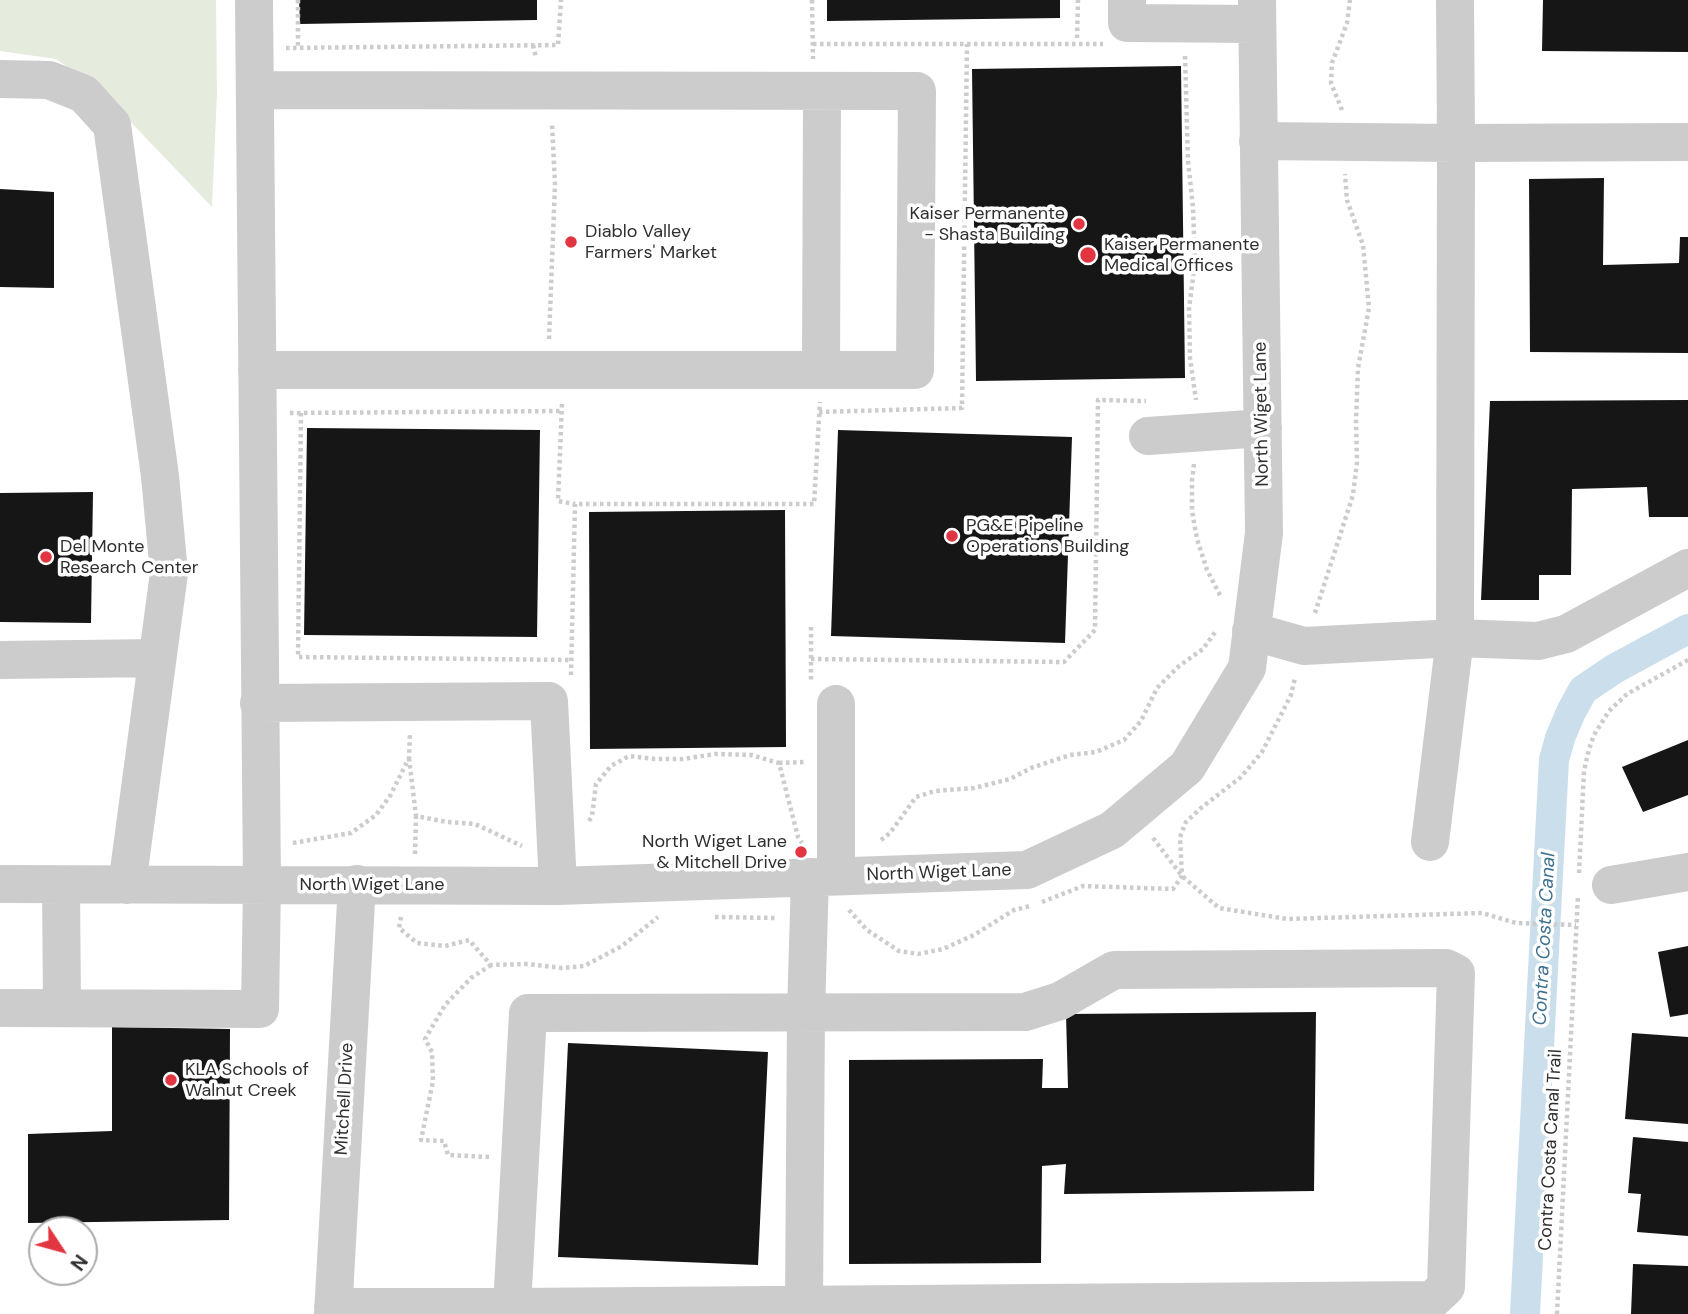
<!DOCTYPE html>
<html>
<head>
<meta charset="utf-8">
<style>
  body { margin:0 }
  #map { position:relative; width:1688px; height:1314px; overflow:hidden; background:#fff; font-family:"DM Sans",sans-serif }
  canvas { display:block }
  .north { position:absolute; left:28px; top:1216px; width:70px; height:70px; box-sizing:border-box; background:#fff; border:2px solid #acacac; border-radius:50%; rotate:126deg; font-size:19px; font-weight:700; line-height:28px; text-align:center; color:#2f2f2f }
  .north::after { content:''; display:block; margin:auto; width:24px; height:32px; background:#e23542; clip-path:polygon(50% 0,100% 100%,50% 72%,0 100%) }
</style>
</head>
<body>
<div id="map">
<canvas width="1688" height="1314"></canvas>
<div class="north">N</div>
</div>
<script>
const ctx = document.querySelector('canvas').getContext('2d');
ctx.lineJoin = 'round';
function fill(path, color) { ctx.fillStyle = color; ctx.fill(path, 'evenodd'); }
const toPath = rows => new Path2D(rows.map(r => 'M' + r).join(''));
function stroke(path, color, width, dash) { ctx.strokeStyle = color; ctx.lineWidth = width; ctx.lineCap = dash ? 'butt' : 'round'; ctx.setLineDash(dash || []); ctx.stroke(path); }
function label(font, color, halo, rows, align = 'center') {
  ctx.font = font + ' "DM Sans",sans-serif'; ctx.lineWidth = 7; ctx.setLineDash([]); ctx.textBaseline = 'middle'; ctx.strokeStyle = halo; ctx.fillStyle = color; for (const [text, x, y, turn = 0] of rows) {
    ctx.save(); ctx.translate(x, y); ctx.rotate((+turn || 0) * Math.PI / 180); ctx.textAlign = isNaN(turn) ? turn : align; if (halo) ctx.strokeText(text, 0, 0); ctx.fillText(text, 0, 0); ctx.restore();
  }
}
const green = toPath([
  [0,0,216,0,217,94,212,207,99,89,56,59,0,51]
]);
const canal = toPath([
  [1525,1314,1554,760,1560,738,1571,712,1583,690,1614,669,1688,629]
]);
const building = toPath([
  [299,0,537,0,537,20,300,24],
  [827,0,1060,0,1060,18,827,21],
  [1543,0,1688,0,1688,52,1542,51],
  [1181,66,1185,378,976,381,972,69],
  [1604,178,1603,265,1679,263,1680,237,1688,237,1688,353,1530,352,1529,179],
  [0,189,54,192,54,288,0,287],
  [1688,400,1688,517,1649,517,1647,487,1572,489,1571,575,1539,575,1539,600,1481,600,1490,401],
  [307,428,540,430,537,637,304,635],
  [838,430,1072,437,1065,643,831,636],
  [93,492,91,623,0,622,0,493],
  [785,510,786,747,590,749,589,512],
  [1688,740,1688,795,1643,812,1622,767],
  [1688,946,1688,1014,1670,1017,1658,952],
  [1316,1012,1314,1191,1064,1194,1066,1164,1042,1166,1041,1263,849,1264,849,1060,1043,1059,1042,1088,1068,1088,1066,1014],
  [112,1027,230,1029,229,1220,28,1223,28,1134,112,1131],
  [1632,1033,1688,1037,1688,1124,1625,1119],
  [568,1043,768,1052,758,1265,558,1257],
  [1633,1137,1688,1142,1688,1236,1637,1232,1641,1194,1628,1193],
  [1633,1264,1688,1266,1688,1314,1631,1314]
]);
const path = toPath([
  [298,0,298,48],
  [812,0,813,59],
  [1077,38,1078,0],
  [813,44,1103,44],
  [533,45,536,58],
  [286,48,558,45,561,0],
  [1185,56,1188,161,1193,207,1195,262,1189,309,1190,358,1196,400],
  [1342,110,1331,83,1332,63,1347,23,1350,0],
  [549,339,555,184,552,124],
  [562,404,558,501,575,504],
  [819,412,962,408,967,44],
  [290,413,562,411],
  [301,413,298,657,571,660],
  [1194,464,1192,480,1192,511,1197,539,1207,570,1221,597],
  [1315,613,1353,495,1357,462,1356,421,1358,368,1369,308,1363,245,1347,200,1345,174],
  [811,627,811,681],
  [811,659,1064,662,1095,630,1098,400,1146,401],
  [571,675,575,504,814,504,820,402],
  [409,758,416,816,447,822,475,824,522,846],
  [779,763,804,762],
  [589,821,592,816,596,784,611,766,629,756,655,759,683,759,715,754,751,755,779,763,798,837,802,843],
  [1153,838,1182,876,1219,908,1287,919,1482,913,1516,923,1576,925],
  [881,840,890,833,916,797,935,791,974,788,1010,779,1031,768,1070,755,1096,752,1124,740,1141,721,1157,688,1179,666,1203,649,1216,631],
  [293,843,351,833,376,815,390,796,409,758,410,733],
  [415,854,416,816],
  [1579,873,1584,771,1589,749,1594,735,1609,711,1627,694,1688,660],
  [1042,902,1083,886,1173,889,1182,876,1180,837,1186,822,1201,808,1241,777,1262,752,1291,695,1295,678],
  [849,910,867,930,899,951,918,954,943,949,974,935,1014,910,1030,906],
  [401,917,399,928,417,943,445,946,469,940,491,965,528,964,562,968,584,966,622,946,658,917],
  [715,917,776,918],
  [489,1157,448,1155,444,1141,421,1140,433,1081,432,1052,425,1039,445,1005,471,978,491,965],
  [1557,1314,1578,895]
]);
const minor = toPath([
  [1127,0,1127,23,1257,24],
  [0,79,49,80,84,94,112,125,160,476,169,573,127,885],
  [255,90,917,91,915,370,257,370],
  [1258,141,1456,143,1688,142],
  [821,370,822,91],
  [1148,436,1263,428],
  [1251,631,1304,646,1455,638,1538,641,1566,634,1688,568],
  [0,660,157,658],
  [259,703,549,701,558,886],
  [836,704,836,876],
  [1430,842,1455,638,1456,143,1455,0],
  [0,884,558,886,1027,870,1112,830,1187,767,1247,668,1264,533,1257,0],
  [61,885,62,1008],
  [1611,885,1688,872],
  [0,1008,260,1009,262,884,254,0],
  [804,1304,806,1012,810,877],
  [333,1307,512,1307,1432,1300,1446,1287,1456,973,1446,968,1114,970,1060,1001,1025,1012,528,1013,512,1307],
  [333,1314,357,884]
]);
const markers = [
  [1079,224,7,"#e23542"],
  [571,242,7,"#e23542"],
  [1088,255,9,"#e23542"],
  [952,536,7,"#e23542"],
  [46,557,7,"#e23542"],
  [801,852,7,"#e23542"],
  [171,1080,7,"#e23542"]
];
const poiNames = [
  ["Kaiser Permanente",1065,214,"right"],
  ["- Shasta Building",1065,235,"right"],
  ["Diablo Valley",585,232],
  ["Farmers' Market",585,253],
  ["Kaiser Permanente",1104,245],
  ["Medical Offices",1104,266],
  ["PG&E Pipeline",966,526],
  ["Operations Building",966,547],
  ["Del Monte",60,547],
  ["Research Center",60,568],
  ["North Wiget Lane",787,842,"right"],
  ["& Mitchell Drive",787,863,"right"],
  ["KLA Schools of",185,1070],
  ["Walnut Creek",185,1091]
];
const streetNames = [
  ["North Wiget Lane",1262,414,-91],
  ["North Wiget Lane",939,873,-2],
  ["North Wiget Lane",372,885],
  ["Mitchell Drive",345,1099,-87],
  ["Contra Costa Canal Trail",1551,1150,-87]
];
const waterNames = [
  ["Contra Costa Canal",1545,939,-87]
];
fill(green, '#e5ecdd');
stroke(canal, '#cadeeb', 30);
fill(building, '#161616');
stroke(path, '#ccc', 4.5, [3.5, 3.5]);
stroke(minor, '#ccc', 38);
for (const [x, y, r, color] of markers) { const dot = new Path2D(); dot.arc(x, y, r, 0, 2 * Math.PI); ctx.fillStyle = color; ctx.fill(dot); stroke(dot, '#fff', 2.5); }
label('18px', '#2f2f2f', '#fff', poiNames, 'left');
label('18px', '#2f2f2f', '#fff', streetNames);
label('italic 19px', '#3e7090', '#fff', waterNames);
</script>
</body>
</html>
